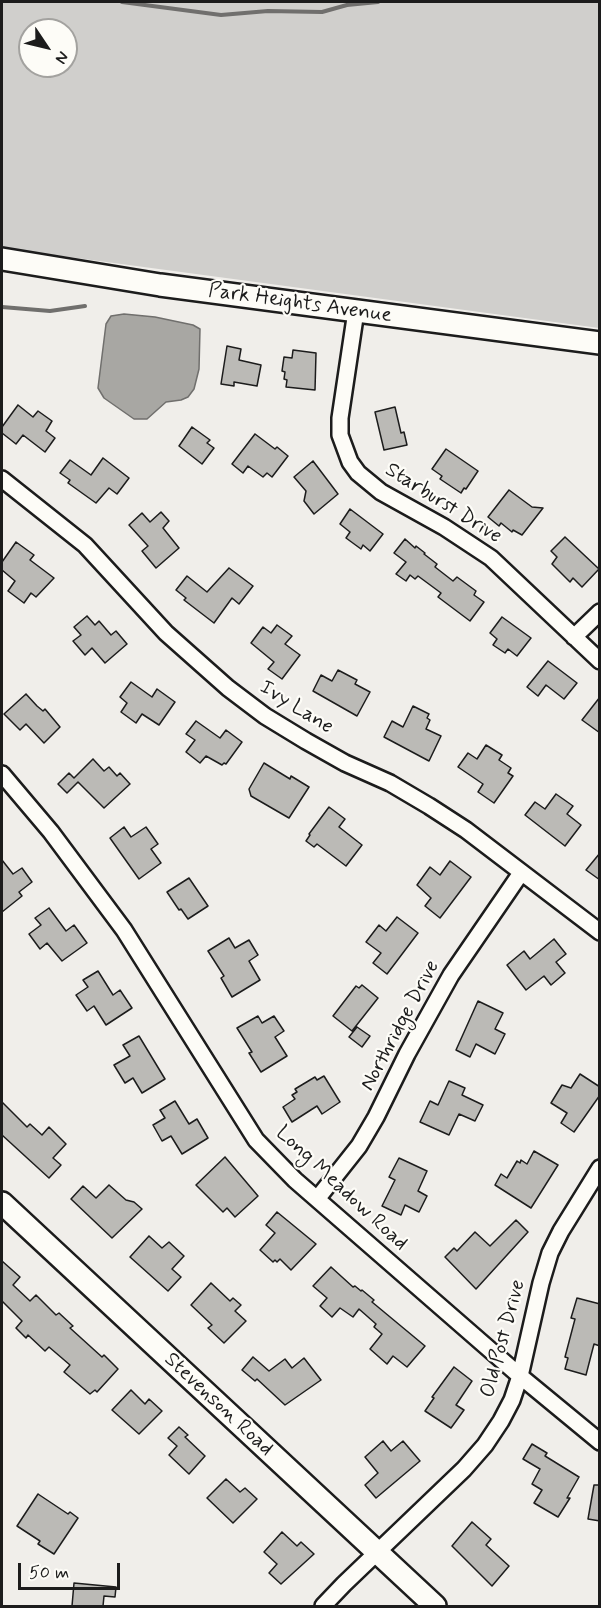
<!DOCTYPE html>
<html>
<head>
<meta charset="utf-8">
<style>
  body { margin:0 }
  #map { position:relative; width:601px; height:1608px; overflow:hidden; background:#f0eeea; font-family:Mynerve,sans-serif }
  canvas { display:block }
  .frame { position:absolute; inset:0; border:3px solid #1c1c1c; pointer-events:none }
  .north { position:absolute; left:18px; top:18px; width:60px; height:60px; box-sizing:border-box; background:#fdfcf7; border:2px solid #a3a29f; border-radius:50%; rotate:125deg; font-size:16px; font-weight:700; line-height:24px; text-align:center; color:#1c1c1c }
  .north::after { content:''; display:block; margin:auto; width:21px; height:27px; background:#1c1c1c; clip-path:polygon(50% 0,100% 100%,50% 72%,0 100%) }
  .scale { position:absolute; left:18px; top:1563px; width:102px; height:27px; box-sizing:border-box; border:3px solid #1c1c1c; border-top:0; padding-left:8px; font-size:18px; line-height:21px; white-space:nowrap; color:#1c1c1c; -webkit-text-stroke:4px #fdfcf7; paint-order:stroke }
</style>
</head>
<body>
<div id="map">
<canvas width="601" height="1608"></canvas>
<div class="frame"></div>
<div class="north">N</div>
<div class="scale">50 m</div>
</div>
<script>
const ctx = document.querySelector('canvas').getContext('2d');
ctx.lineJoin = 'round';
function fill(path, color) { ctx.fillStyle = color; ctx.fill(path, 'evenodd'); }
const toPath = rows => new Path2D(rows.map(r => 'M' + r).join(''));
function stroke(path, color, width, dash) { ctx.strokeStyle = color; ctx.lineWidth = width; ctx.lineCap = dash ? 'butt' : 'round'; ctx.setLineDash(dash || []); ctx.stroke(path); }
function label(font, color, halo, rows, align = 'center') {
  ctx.font = font + ' Mynerve,sans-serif'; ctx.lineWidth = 4.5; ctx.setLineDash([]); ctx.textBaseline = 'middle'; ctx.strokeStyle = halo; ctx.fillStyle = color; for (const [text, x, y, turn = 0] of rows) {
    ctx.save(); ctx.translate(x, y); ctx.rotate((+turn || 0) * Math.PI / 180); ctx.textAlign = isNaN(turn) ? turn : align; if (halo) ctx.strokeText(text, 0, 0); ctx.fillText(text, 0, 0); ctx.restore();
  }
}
const green = toPath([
  [2,2,599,2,599,328,2,248],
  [30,30,66,30,66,66,30,66]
]);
const water = toPath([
  [124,314,155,317,193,325,200,329,199,369,194,389,188,397,181,400,166,402,147,419,134,419,104,398,98,388,106,324,111,316,124,314]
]);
const stream = toPath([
  [122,2,221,15,268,11,322,12,347,5,378,2],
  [2,307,50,311,85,306]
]);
const building = toPath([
  [227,346,241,349,239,360,261,365,257,386,234,382,234,386,221,384,227,346],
  [293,350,316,353,315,390,286,387,287,380,284,379,285,372,282,371,284,357,292,358,293,350],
  [18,405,33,417,38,411,52,421,46,431,55,438,45,452,23,435,16,444,2,433,2,427,18,405],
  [395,407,401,433,404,432,407,445,384,450,375,412,395,407],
  [192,427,210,440,207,443,214,448,202,464,179,446,192,427],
  [255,434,275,449,277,447,288,456,272,477,267,473,263,477,248,466,243,473,232,464,255,434],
  [446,449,478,471,466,489,464,488,461,493,440,479,442,476,432,469,446,449],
  [103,458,129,478,117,494,109,488,96,503,68,483,70,480,60,473,70,460,91,475,103,458],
  [313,461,338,494,314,514,304,501,306,491,294,477,313,461],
  [509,490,532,507,543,508,522,535,513,530,512,532,501,523,499,526,488,517,509,490],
  [350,509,383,534,370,551,363,545,361,549,346,538,350,532,340,524,350,509],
  [161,512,169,521,163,528,179,548,156,568,142,551,148,546,129,525,142,513,150,522,161,512],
  [565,537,599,569,582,587,573,578,570,582,552,564,557,557,551,551,565,537],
  [405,539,415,548,416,546,425,553,424,554,437,564,435,567,453,581,457,577,476,591,474,595,484,602,470,621,438,597,441,593,418,576,415,579,410,575,406,581,396,574,406,562,394,553,405,539],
  [16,542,34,555,30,560,54,578,36,597,31,593,24,603,8,591,15,581,2,570,2,562,16,542],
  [229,568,253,586,239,604,232,598,214,623,184,600,186,598,176,590,187,576,207,592,229,568],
  [87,616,95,625,99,621,111,635,116,631,127,644,105,663,92,648,85,655,73,641,81,635,74,627,87,616],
  [502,617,531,638,517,656,508,649,505,653,493,645,497,639,490,633,502,617],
  [277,625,292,636,285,644,300,655,282,679,268,669,274,662,251,643,263,627,271,633,277,625],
  [548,661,577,683,564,699,546,685,538,696,527,687,548,661],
  [338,670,357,680,355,684,370,692,357,716,313,691,321,675,332,681,338,670],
  [131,682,152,697,157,689,175,702,159,725,142,714,136,723,121,712,127,703,120,697,131,682],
  [26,694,37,706,43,711,45,709,60,727,44,743,26,724,20,730,4,714,26,694],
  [600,697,600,733,582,720,600,697],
  [413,706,429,714,427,718,430,720,426,729,441,736,429,761,384,737,392,721,403,727,413,706],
  [196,721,220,738,226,730,242,742,226,764,224,763,222,765,206,756,200,763,186,752,195,740,186,734,196,721],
  [486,745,502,755,499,760,511,768,508,773,513,776,494,803,478,792,483,784,458,767,468,753,477,759,486,745],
  [93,759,104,771,109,767,117,776,120,773,130,784,104,808,78,782,67,793,58,784,69,773,74,778,93,759],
  [264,763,290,779,291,776,309,787,289,818,251,796,249,789,264,763],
  [556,794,573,806,567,814,581,825,565,846,525,815,535,802,545,809,556,794],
  [329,807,345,819,339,827,362,845,346,866,317,844,314,847,306,841,310,835,309,834,329,807],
  [124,827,131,837,146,827,158,844,151,849,161,863,139,879,110,838,124,827],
  [600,853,600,880,586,870,600,853],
  [2,860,13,874,22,868,32,882,19,892,22,896,2,912,2,860],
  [450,861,471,877,440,918,425,906,431,898,417,885,430,867,440,875,450,861],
  [189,878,208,906,188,919,181,909,179,910,167,892,189,878],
  [49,908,66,931,74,925,87,943,62,961,47,943,40,949,29,934,41,925,35,918,49,908],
  [397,917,418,933,387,974,373,963,381,953,366,942,379,925,386,931,397,917],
  [229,938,235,948,249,940,258,955,249,961,260,980,232,997,221,978,224,976,208,951,229,938],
  [554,939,566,954,556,962,565,973,551,985,544,976,526,990,507,965,524,951,530,959,554,939],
  [98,971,113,995,120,990,132,1008,106,1025,94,1006,87,1011,76,995,88,987,83,980,98,971],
  [362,985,378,998,352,1031,333,1016,356,986,359,988,362,985],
  [478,1001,503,1013,495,1029,505,1034,495,1054,476,1044,470,1057,456,1050,478,1001],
  [258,1016,262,1023,274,1016,284,1031,275,1037,287,1056,261,1072,249,1053,252,1052,237,1028,258,1016],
  [357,1027,370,1036,362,1047,349,1037,357,1027],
  [139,1036,165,1079,142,1093,133,1078,125,1083,114,1065,130,1056,123,1045,139,1036],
  [580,1074,600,1087,600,1095,574,1132,561,1123,567,1113,551,1103,562,1085,571,1088,580,1074],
  [324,1076,340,1102,322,1114,317,1106,292,1122,283,1107,295,1099,292,1095,297,1092,295,1089,315,1077,317,1080,324,1076],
  [449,1081,465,1088,462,1095,483,1105,475,1121,459,1114,449,1135,420,1122,430,1101,438,1105,449,1081],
  [175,1101,189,1124,197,1119,208,1138,182,1154,171,1136,162,1141,153,1125,165,1118,160,1110,175,1101],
  [2,1102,27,1127,30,1124,42,1135,49,1127,66,1144,53,1158,61,1165,49,1178,2,1135,2,1102],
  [534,1151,558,1165,531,1208,495,1185,501,1174,507,1178,517,1161,520,1163,521,1160,527,1164,534,1151],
  [225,1157,258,1196,235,1217,227,1208,223,1212,196,1185,225,1157],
  [399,1158,427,1171,418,1191,427,1196,419,1212,405,1205,401,1215,382,1206,395,1180,389,1177,399,1158],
  [109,1185,126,1200,134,1202,142,1209,112,1238,71,1199,83,1186,96,1198,109,1185],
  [277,1212,316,1244,291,1270,280,1259,277,1262,275,1260,273,1262,260,1250,275,1233,266,1225,277,1212],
  [516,1220,528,1232,476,1289,445,1257,454,1248,457,1251,475,1232,490,1246,516,1220],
  [149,1236,162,1248,169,1242,184,1256,172,1269,181,1277,168,1291,130,1257,149,1236],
  [2,1261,20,1277,13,1285,30,1301,36,1295,56,1315,59,1313,73,1326,70,1328,102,1357,104,1355,118,1369,97,1392,95,1390,90,1394,64,1372,70,1365,49,1347,45,1351,28,1335,26,1338,16,1328,22,1321,2,1301,2,1261],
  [331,1267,353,1287,355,1286,361,1291,362,1290,374,1300,372,1302,425,1346,407,1367,393,1356,387,1364,370,1349,382,1334,374,1327,376,1324,359,1309,353,1317,340,1308,332,1317,320,1306,327,1298,313,1286,331,1267],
  [211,1283,230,1301,233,1298,241,1305,235,1311,246,1321,224,1343,208,1328,212,1325,191,1305,211,1283],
  [577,1298,600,1304,600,1346,594,1344,586,1375,565,1369,568,1358,565,1357,575,1319,571,1318,577,1298],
  [253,1357,269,1371,285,1359,292,1368,304,1358,321,1380,285,1405,257,1379,255,1381,242,1370,253,1357],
  [454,1367,472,1381,456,1405,464,1410,451,1428,425,1411,434,1398,432,1397,454,1367],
  [131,1390,145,1404,149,1399,162,1411,139,1434,112,1410,131,1390],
  [179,1427,188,1435,185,1437,205,1456,189,1474,169,1455,177,1446,168,1438,179,1427],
  [383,1441,391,1451,403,1441,420,1461,376,1498,365,1485,378,1473,365,1457,383,1441],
  [532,1444,547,1453,545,1456,579,1477,567,1498,570,1498,558,1517,534,1503,542,1490,532,1484,540,1469,523,1459,532,1444],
  [226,1479,240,1492,245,1488,257,1499,233,1523,207,1498,226,1479],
  [594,1485,600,1485,600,1521,588,1519,594,1485],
  [38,1494,68,1514,70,1512,78,1518,54,1554,38,1544,40,1541,17,1526,38,1494],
  [472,1522,491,1539,486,1545,509,1566,492,1586,452,1546,472,1522],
  [282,1532,297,1546,301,1542,314,1554,281,1584,269,1573,277,1564,264,1552,282,1532],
  [74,1583,116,1587,115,1597,104,1596,103,1606,72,1606,74,1583]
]);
const street = toPath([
  [356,311,340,418,340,435,350,462,358,473,381,492,444,527,491,558,600,661],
  [2,479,85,545,166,633,228,688,265,716,306,741,345,763,390,783,429,806,466,830,600,932],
  [574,637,600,612],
  [2,774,51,832,124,930,256,1140,295,1180,520,1376,600,1442],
  [317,1199,359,1146,376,1117,407,1054,451,975,521,873],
  [323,1606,344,1584,464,1469,485,1445,501,1421,512,1400,520,1376,541,1283,550,1253,561,1231,600,1168]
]);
const secondary = toPath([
  [2,259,160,285,600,343],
  [2,1203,435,1606]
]);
const streetNames = [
  ["Park Heights Avenue",300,304,8],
  ["Starburst Drive",443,504,32],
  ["Ivy Lane",296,708,32],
  ["Northridge Drive",401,1026,-62],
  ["Long Meadow Road",341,1189,43],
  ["Old Post Drive",504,1339,-75],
  ["Stevenson Road",218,1405,43]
];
fill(green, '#d0cfcc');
fill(water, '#a8a7a3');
stroke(water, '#706f6d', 1.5);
stroke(stream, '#706f6d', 4);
fill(building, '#bbbab6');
stroke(building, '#1c1c1c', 1.5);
stroke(street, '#1c1c1c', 20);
stroke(secondary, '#1c1c1c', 26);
stroke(street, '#fdfcf7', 15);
stroke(secondary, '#fdfcf7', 21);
label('21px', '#1c1c1c', '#fdfcf7', streetNames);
</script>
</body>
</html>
